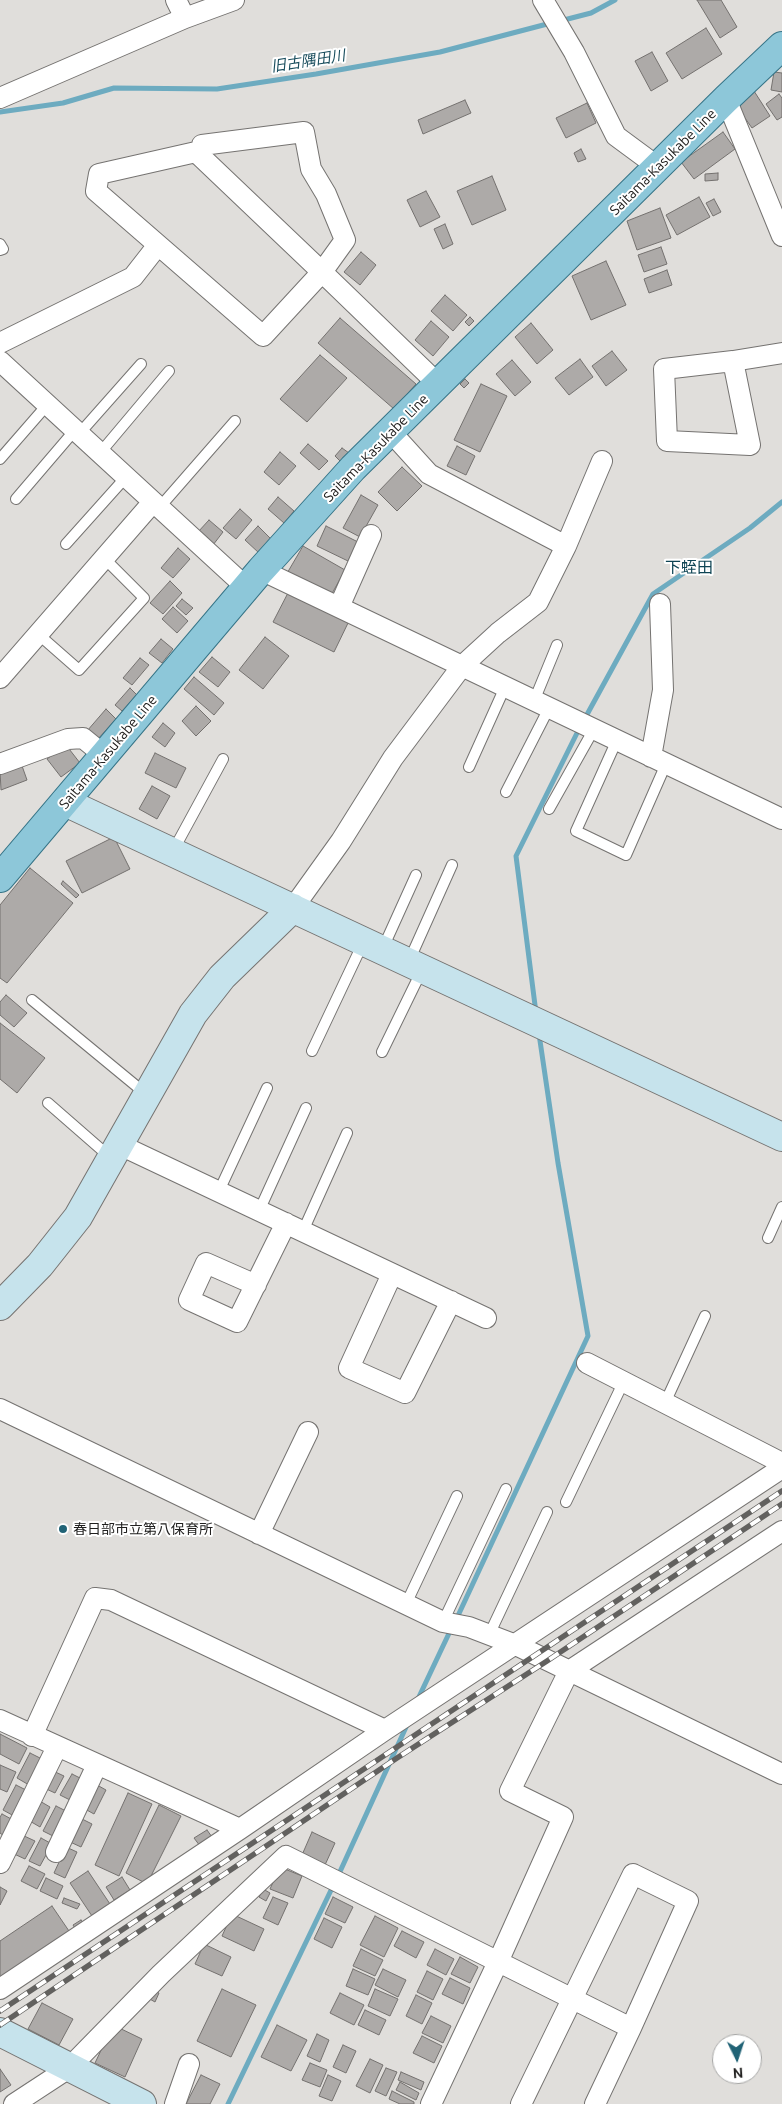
<!DOCTYPE html>
<html>
<head>
<meta charset="utf-8">
<style>
  body { margin:0 }
  #map { position:relative; width:782px; height:2104px; overflow:hidden; background:#e0dedb; font-family:Ubuntu,sans-serif }
  canvas { display:block }
  .north { position:absolute; left:712px; top:2034px; width:50px; height:50px; box-sizing:border-box; background:#fff; border:1px solid #a6a6a5; border-radius:50%; rotate:176deg; font-size:14px; font-weight:700; line-height:20px; text-align:center; color:#21201f }
  .north::after { content:''; display:block; margin:auto; width:18px; height:22px; background:#216376; clip-path:polygon(50% 0,100% 100%,50% 72%,0 100%) }
</style>
</head>
<body>
<div id="map">
<canvas width="782" height="2104"></canvas>
<div class="north">N</div>
</div>
<script>
const ctx = document.querySelector('canvas').getContext('2d');
ctx.lineJoin = 'round';
const toPath = rows => new Path2D(rows.map(r => 'M' + r).join(''));
function stroke(path, color, width, dash) { ctx.strokeStyle = color; ctx.lineWidth = width; ctx.lineCap = dash ? 'butt' : 'round'; ctx.setLineDash(dash || []); ctx.stroke(path); }
function fill(path, color) { ctx.fillStyle = color; ctx.fill(path, 'evenodd'); }
function label(font, color, halo, rows, align = 'center') {
  ctx.font = font + ' Ubuntu,"Noto Sans JP",sans-serif'; ctx.lineWidth = 4; ctx.setLineDash([]); ctx.textBaseline = 'middle'; ctx.strokeStyle = halo; ctx.fillStyle = color; for (const [text, x, y, turn = 0] of rows) {
    ctx.save(); ctx.translate(x, y); ctx.rotate((+turn || 0) * Math.PI / 180); ctx.textAlign = isNaN(turn) ? turn : align; if (halo) ctx.strokeText(text, 0, 0); ctx.fillText(text, 0, 0); ctx.restore();
  }
}
const stream = toPath([
  [560,21,591,13,615,0],
  [0,112,63,103,114,88,217,89,316,74,440,52,551,23],
  [584,720,653,594,750,528,782,502],
  [536,1013,516,856,580,727],
  [456,1620,588,1336,558,1163,539,1034],
  [417,1701,452,1627],
  [338,1876,407,1725],
  [228,2104,334,1884]
]);
const building = toPath([
  [697,0,721,0,737,27,720,38,697,0],
  [706,28,722,54,682,79,666,53,706,28],
  [652,52,668,81,651,91,635,61,652,52],
  [774,72,782,73,782,92,771,90,774,72],
  [754,91,770,116,752,128,735,104,754,91],
  [779,94,782,98,782,117,777,120,766,104,779,94],
  [465,100,471,113,423,134,418,120,465,100],
  [587,103,596,123,566,138,556,118,587,103],
  [723,132,735,149,694,179,681,162,723,132],
  [581,149,586,159,578,162,574,153,581,149],
  [718,173,718,180,705,181,705,174,718,173],
  [492,176,506,210,472,225,457,191,492,176],
  [426,191,440,217,420,227,407,200,426,191],
  [699,197,710,217,677,235,666,215,699,197],
  [714,199,721,212,713,216,706,203,714,199],
  [660,208,671,238,637,250,627,221,660,208],
  [445,224,453,244,443,249,434,229,445,224],
  [661,247,667,264,644,272,638,255,661,247],
  [361,252,376,265,360,285,344,272,361,252],
  [606,261,626,305,591,320,572,276,606,261],
  [667,270,672,285,649,293,644,279,667,270],
  [445,295,467,315,453,331,431,311,445,295],
  [470,317,474,321,469,326,465,322,470,317],
  [340,318,416,384,394,409,318,343,340,318],
  [431,321,449,337,433,356,415,340,431,321],
  [531,323,553,350,537,364,515,337,531,323],
  [612,351,627,370,606,386,592,366,612,351],
  [320,355,347,378,307,422,280,399,320,355],
  [580,359,593,377,569,395,555,378,580,359],
  [512,360,531,382,515,396,496,374,512,360],
  [465,379,469,383,464,388,460,384,465,379],
  [481,384,507,396,480,452,454,440,481,384],
  [308,444,328,461,319,470,300,453,308,444],
  [457,446,475,456,466,475,447,466,457,446],
  [342,448,349,453,341,462,335,456,342,448],
  [280,452,296,466,279,485,264,472,280,452],
  [402,467,422,486,397,511,378,492,402,467],
  [361,495,378,505,360,537,343,528,361,495],
  [278,497,294,511,284,523,268,509,278,497],
  [240,509,252,520,236,539,223,528,240,509],
  [209,520,223,532,213,545,198,532,209,520],
  [258,526,271,539,259,553,245,540,258,526],
  [326,526,358,542,348,561,317,546,326,526],
  [303,546,345,570,329,599,286,575,303,546],
  [178,548,190,559,173,578,161,568,178,548],
  [170,581,182,593,163,614,150,603,170,581],
  [289,591,349,621,334,652,273,622,289,591],
  [182,599,193,608,186,615,176,606,182,599],
  [173,607,188,621,177,633,162,619,173,607],
  [265,637,289,656,263,689,239,670,265,637],
  [161,639,173,649,162,663,149,653,161,639],
  [212,657,230,672,218,687,199,672,212,657],
  [140,658,149,665,132,685,123,678,140,658],
  [194,677,224,703,214,715,184,689,194,677],
  [130,688,137,695,122,711,115,705,130,688],
  [196,706,211,721,196,736,182,721,196,706],
  [106,709,116,719,97,740,87,731,106,709],
  [163,723,175,733,165,747,152,737,163,723],
  [66,745,80,763,61,777,47,759,66,745],
  [155,753,186,768,176,788,145,773,155,753],
  [21,763,27,780,1,790,0,771,21,763],
  [152,786,170,796,157,819,139,809,152,786],
  [114,837,130,869,82,893,66,861,114,837],
  [30,868,73,903,7,983,0,978,0,905,30,868],
  [63,881,79,895,76,898,61,884,63,881],
  [6,995,27,1013,14,1027,0,1015,0,1002,6,995],
  [0,1023,45,1058,17,1093,0,1079,0,1023],
  [0,1734,27,1748,19,1764,0,1754,0,1734],
  [30,1753,42,1759,29,1785,17,1778,30,1753],
  [0,1765,16,1772,7,1792,0,1789,0,1765],
  [51,1770,64,1776,55,1793,42,1787,51,1770],
  [72,1774,84,1780,72,1801,60,1795,72,1774],
  [16,1785,26,1790,14,1816,3,1810,16,1785],
  [97,1785,106,1790,94,1814,85,1809,97,1785],
  [128,1793,152,1804,119,1876,95,1865,128,1793],
  [38,1800,50,1807,40,1827,28,1820,38,1800],
  [159,1805,181,1816,147,1884,126,1873,159,1805],
  [56,1806,68,1812,55,1837,43,1831,56,1806],
  [2,1814,13,1820,4,1836,0,1833,0,1817,2,1814],
  [80,1818,92,1824,81,1847,68,1841,80,1818],
  [207,1830,212,1837,200,1846,194,1838,207,1830],
  [312,1832,335,1843,325,1865,302,1855,312,1832],
  [22,1835,35,1841,25,1859,12,1853,22,1835],
  [41,1838,52,1844,40,1866,29,1861,41,1838],
  [66,1847,77,1852,65,1878,54,1873,66,1847],
  [29,1866,45,1874,37,1889,21,1881,29,1866],
  [280,1867,302,1876,293,1898,270,1889,280,1867],
  [88,1871,110,1904,92,1916,70,1883,88,1871],
  [122,1877,130,1890,114,1900,106,1887,122,1877],
  [46,1878,63,1886,57,1899,40,1891,46,1878],
  [0,1887,7,1891,0,1905,0,1887],
  [263,1889,270,1893,266,1901,259,1897,263,1889],
  [273,1897,288,1903,278,1925,263,1918,273,1897],
  [333,1897,353,1907,345,1923,325,1914,333,1897],
  [64,1898,80,1904,77,1909,62,1903,64,1898],
  [52,1906,69,1931,0,1978,0,1941,52,1906],
  [232,1914,264,1929,254,1951,222,1936,232,1914],
  [375,1916,398,1928,384,1957,360,1945,375,1916],
  [324,1918,342,1927,332,1948,314,1939,324,1918],
  [81,1920,84,1924,76,1930,73,1925,81,1920],
  [402,1931,424,1942,416,1958,394,1946,402,1931],
  [204,1944,231,1957,222,1976,195,1964,204,1944],
  [361,1949,383,1960,375,1976,353,1966,361,1949],
  [435,1949,454,1959,446,1975,427,1965,435,1949],
  [460,1957,478,1967,470,1983,451,1974,460,1957],
  [353,1969,375,1979,368,1995,346,1986,353,1969],
  [383,1969,406,1980,398,1997,375,1985,383,1969],
  [427,1971,443,1979,433,2000,417,1992,427,1971],
  [450,1978,470,1988,463,2004,442,1994,450,1978],
  [222,1989,256,2005,231,2057,197,2041,222,1989],
  [375,1989,398,1999,390,2016,368,2006,375,1989],
  [153,1990,159,1993,155,2002,148,1998,153,1990],
  [340,1993,364,2005,354,2025,330,2013,340,1993],
  [416,1995,432,2003,422,2024,406,2016,416,1995],
  [42,2003,73,2019,59,2045,28,2029,42,2003],
  [365,2010,386,2020,379,2035,358,2025,365,2010],
  [431,2016,451,2026,443,2043,422,2033,431,2016],
  [113,2025,142,2039,125,2077,95,2063,113,2025],
  [277,2025,307,2040,291,2071,261,2057,277,2025],
  [317,2034,329,2040,320,2062,307,2056,317,2034],
  [422,2036,442,2046,434,2063,413,2053,422,2036],
  [343,2045,356,2051,346,2073,333,2067,343,2045],
  [370,2059,383,2065,370,2093,356,2086,370,2059],
  [310,2063,327,2070,320,2087,302,2080,310,2063],
  [386,2068,397,2072,386,2096,375,2091,386,2068],
  [0,2069,11,2085,0,2092,0,2069],
  [401,2072,424,2082,421,2090,398,2080,401,2072],
  [201,2075,220,2084,210,2104,186,2104,201,2075],
  [328,2075,341,2081,332,2101,319,2096,328,2075],
  [400,2082,419,2093,416,2100,396,2090,400,2082],
  [392,2091,414,2102,414,2104,400,2104,389,2099,392,2091]
]);
const lane = toPath([
  [0,244,3,249,0,250],
  [79,434,141,364],
  [100,453,169,371],
  [0,459,47,405],
  [16,499,75,430],
  [159,508,235,421],
  [66,544,126,477],
  [38,634,79,670,144,598,104,558],
  [534,701,557,645],
  [617,740,576,831,626,855,666,764],
  [469,767,505,687],
  [506,792,549,708],
  [549,809,594,729],
  [173,851,223,759],
  [383,948,416,875],
  [409,961,452,865],
  [32,1000,146,1094],
  [312,1051,363,943],
  [382,1052,422,970],
  [48,1103,111,1158],
  [219,1191,267,1088],
  [259,1211,306,1108],
  [303,1231,347,1133],
  [768,1238,782,1207],
  [665,1403,705,1316],
  [566,1502,624,1381],
  [406,1604,457,1496],
  [443,1622,506,1489],
  [489,1635,547,1512]
]);
const street = toPath([
  [176,0,185,18],
  [543,0,574,52,616,136,658,167],
  [0,98,185,18,234,0],
  [726,99,782,236],
  [200,156,202,145,304,132,311,169,326,194,345,240,322,272,263,336,96,191,99,174,196,152,322,272,438,384],
  [0,343,133,277,158,245],
  [0,361,247,588],
  [733,361,750,445,667,441,664,369,733,361,782,353],
  [390,431,429,474,566,546],
  [261,570,782,819],
  [339,607,371,535],
  [0,678,153,502],
  [651,757,663,690,660,604],
  [0,764,68,739,83,738,105,756],
  [293,908,341,841,393,758,462,666,498,633,538,602,566,546,602,461],
  [120,1145,486,1318],
  [392,1274,349,1368,405,1393,451,1301],
  [256,1285,206,1263,189,1300,237,1322,286,1223],
  [587,1363,782,1463],
  [0,1409,443,1622,469,1627,516,1645,782,1774],
  [259,1534,308,1432],
  [0,1720,240,1829],
  [32,1736,95,1598,111,1600,385,1730],
  [56,1852,97,1765],
  [0,1863,57,1747],
  [0,1989,240,1829,385,1730,782,1468],
  [14,2104,69,2068,161,1974,286,1856,631,2028,595,2104],
  [175,2104,189,2064],
  [431,2104,498,1962,563,1817,510,1791,569,1671,782,1531],
  [521,2104,633,1874,688,1901,631,2028]
]);
const secondary = toPath([
  [65,802,782,1137],
  [0,1306,40,1265,78,1217,193,1014,222,977,293,908],
  [0,2032,142,2104]
]);
const primary = toPath([
  [0,878,261,570,353,468,726,99,782,46]
]);
const rail = toPath([
  [0,2011,782,1491],
  [0,2025,397,1758,547,1661,782,1504]
]);
const markers = [
  [63,1529,5,"#216376"]
];
const streetNames = [
  ["Saitama-Kasukabe Line",663,162,-45],
  ["Saitama-Kasukabe Line",376,448,-46],
  ["Saitama-Kasukabe Line",108,752,-50]
];
const poiNames = [
  ["春日部市立第八保育所",73,1529]
];
const waterNames = [
  ["旧古隅田川",308,61,-9]
];
const quarterNames = [
  ["下蛭田",689,568]
];
stroke(stream, '#6dabc0', 5);
fill(building, '#adaaa8');
stroke(building, '#74716f', 1);
stroke(lane, '#757371', 12);
stroke(street, '#757371', 22);
stroke(secondary, '#757371', 30);
stroke(primary, '#367487', 30);
stroke(lane, '#fff', 10);
stroke(street, '#fff', 20);
stroke(secondary, '#c6e3ec', 28);
stroke(primary, '#8dc7d9', 28);
stroke(rail, '#62615f', 5.5);
stroke(rail, '#fff', 4, [11]);
for (const [x, y, r, color] of markers) { const dot = new Path2D(); dot.arc(x, y, r, 0, 2 * Math.PI); ctx.fillStyle = color; ctx.fill(dot); stroke(dot, '#fff', 2); }
label('14px', '#21201f', '#fff', streetNames);
label('14px', '#21201f', '#fff', poiNames, 'left');
label('italic 15px', '#1a4e5e', '#fff', waterNames);
label('16px', '#0e4454', '#fff', quarterNames);
</script>
</body>
</html>
